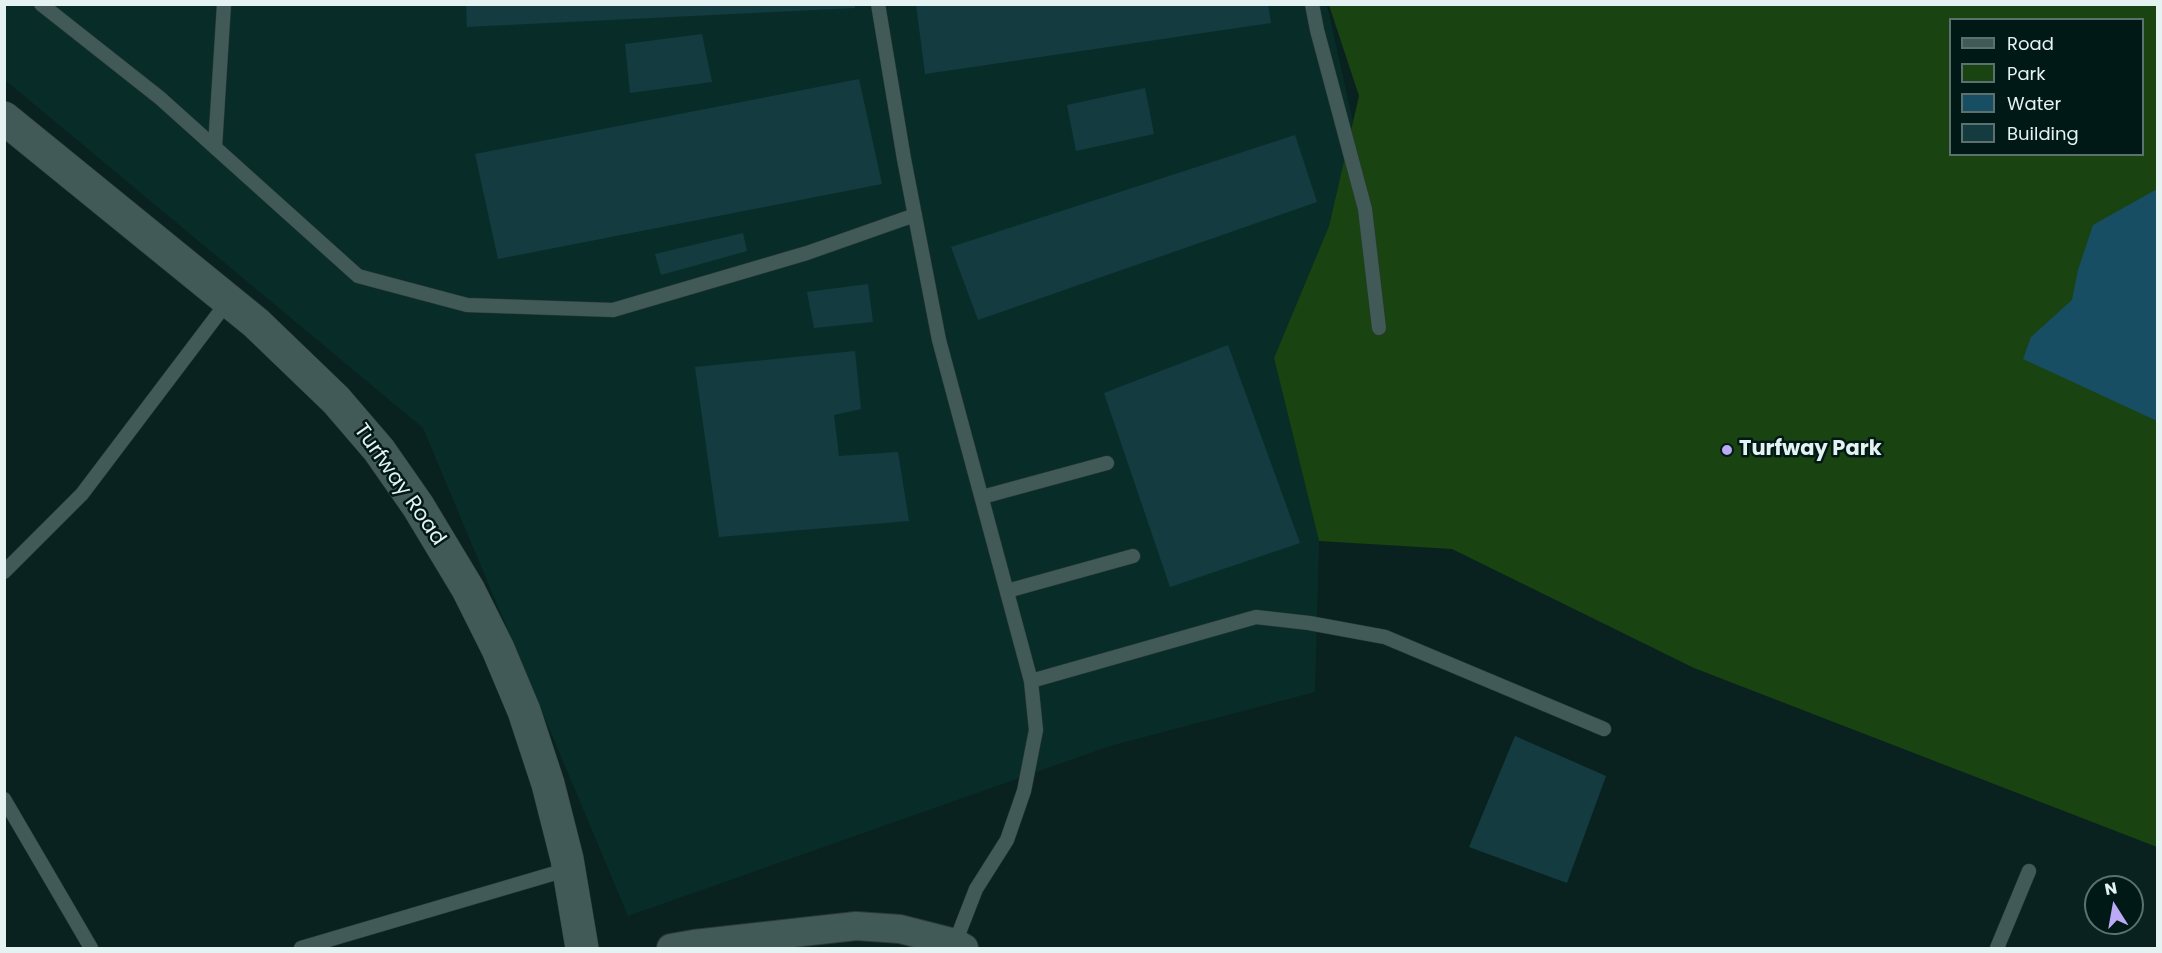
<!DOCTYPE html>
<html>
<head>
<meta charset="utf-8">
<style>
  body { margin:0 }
  #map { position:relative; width:2162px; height:953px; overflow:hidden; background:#09221f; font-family:Poppins,sans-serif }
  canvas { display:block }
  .frame { position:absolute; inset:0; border:6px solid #e4f3f1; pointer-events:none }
  .legend { position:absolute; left:1949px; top:18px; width:195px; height:138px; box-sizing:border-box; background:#011916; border:2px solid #5c706e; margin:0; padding:8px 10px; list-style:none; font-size:18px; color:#e4f3f1 }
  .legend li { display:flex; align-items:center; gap:12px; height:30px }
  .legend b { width:30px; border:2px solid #5c706e }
  .north { position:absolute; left:2084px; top:875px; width:60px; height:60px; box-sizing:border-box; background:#011916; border:2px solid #5c706e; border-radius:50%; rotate:349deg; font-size:16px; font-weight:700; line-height:24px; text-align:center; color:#e4f3f1 }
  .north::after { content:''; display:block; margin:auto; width:21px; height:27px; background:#bcaaf6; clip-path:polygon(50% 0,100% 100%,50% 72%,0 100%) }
</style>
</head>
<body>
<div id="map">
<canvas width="2162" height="953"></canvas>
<div class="frame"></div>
<ul class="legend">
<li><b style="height:8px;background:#415a57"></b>Road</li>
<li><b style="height:16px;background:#194311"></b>Park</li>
<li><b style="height:16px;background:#174e64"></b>Water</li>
<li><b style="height:16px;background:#143b40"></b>Building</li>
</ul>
<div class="north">N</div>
</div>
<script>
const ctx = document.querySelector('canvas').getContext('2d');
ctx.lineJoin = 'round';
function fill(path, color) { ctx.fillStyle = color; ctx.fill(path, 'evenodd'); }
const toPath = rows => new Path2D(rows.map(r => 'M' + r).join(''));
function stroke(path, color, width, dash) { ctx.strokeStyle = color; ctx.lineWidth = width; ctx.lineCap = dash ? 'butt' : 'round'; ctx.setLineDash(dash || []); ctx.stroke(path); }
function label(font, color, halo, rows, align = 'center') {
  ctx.font = font + ' Poppins,sans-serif'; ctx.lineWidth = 5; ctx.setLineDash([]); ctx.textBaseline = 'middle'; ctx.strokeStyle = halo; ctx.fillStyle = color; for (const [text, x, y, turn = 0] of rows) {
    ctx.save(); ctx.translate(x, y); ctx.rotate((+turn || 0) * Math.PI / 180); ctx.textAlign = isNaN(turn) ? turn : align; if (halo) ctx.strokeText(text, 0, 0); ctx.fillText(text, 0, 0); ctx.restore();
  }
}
const built = toPath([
  [4,5,1327,5,1353,122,1329,226,1274,358,1319,541,1315,692,1110,746,628,916,423,428,5,80]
]);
const green = toPath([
  [1329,5,2157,5,2157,847,1694,668,1452,549,1319,541,1274,358,1329,226,1359,96],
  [1950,20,2142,20,2142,154,1950,154]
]);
const water = toPath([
  [2157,189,2157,421,2023,359,2031,337,2072,300,2078,270,2093,225]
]);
const building = toPath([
  [466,4,855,4,855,8,467,27],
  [916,4,1268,4,1271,23,925,74],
  [702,34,712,82,630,93,625,44],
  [859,79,882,184,498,259,475,154],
  [1145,88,1154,134,1076,151,1067,105],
  [1295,135,1317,202,978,320,951,247],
  [743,233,747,251,661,275,655,254],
  [868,284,873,322,814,328,807,292],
  [1228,345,1300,543,1170,587,1104,393],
  [855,351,861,409,834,415,839,456,898,452,909,521,719,537,695,367],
  [1515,736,1606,776,1567,883,1469,847]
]);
const service = toPath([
  [41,4,160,98,358,276,467,305,613,310,807,253,915,215],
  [878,4,904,159,939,340,1031,681,1036,730,1024,791,1007,840,976,889,955,943],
  [1312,4,1317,30,1365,209,1379,328],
  [215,147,224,4],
  [982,497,1107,463],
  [4,572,82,494,228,301],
  [1007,591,1133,556],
  [1031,681,1256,617,1309,623,1385,637,1604,729],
  [4,799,91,948],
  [301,948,569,869],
  [1997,948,2029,871]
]);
const minor = toPath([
  [671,948,694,944,856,926,900,929,955,943,964,948]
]);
const secondary = toPath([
  [4,118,256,323,336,400,379,450,418,506,468,589,498,649,524,711,548,784,567,859,582,948]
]);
const markers = [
  [1727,450,6,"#bcaaf6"]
];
const poiNames = [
  ["Turfway Park",1739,450]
];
const streetNames = [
  ["Turfway Road",399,485,55]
];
fill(built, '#082d29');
fill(green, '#194311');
fill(water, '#174e64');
fill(building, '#143b40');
stroke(service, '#2e3937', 15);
stroke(minor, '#2e3937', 30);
stroke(secondary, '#2e3937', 34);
stroke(service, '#415a57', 14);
stroke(minor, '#415a57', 28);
stroke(secondary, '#415a57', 33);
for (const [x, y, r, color] of markers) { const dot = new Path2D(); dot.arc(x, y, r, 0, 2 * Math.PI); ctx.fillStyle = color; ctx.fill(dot); stroke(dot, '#011916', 2); }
label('bold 21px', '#e4f3f1', '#011916', poiNames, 'left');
label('21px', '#e4f3f1', '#011916', streetNames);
</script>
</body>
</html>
